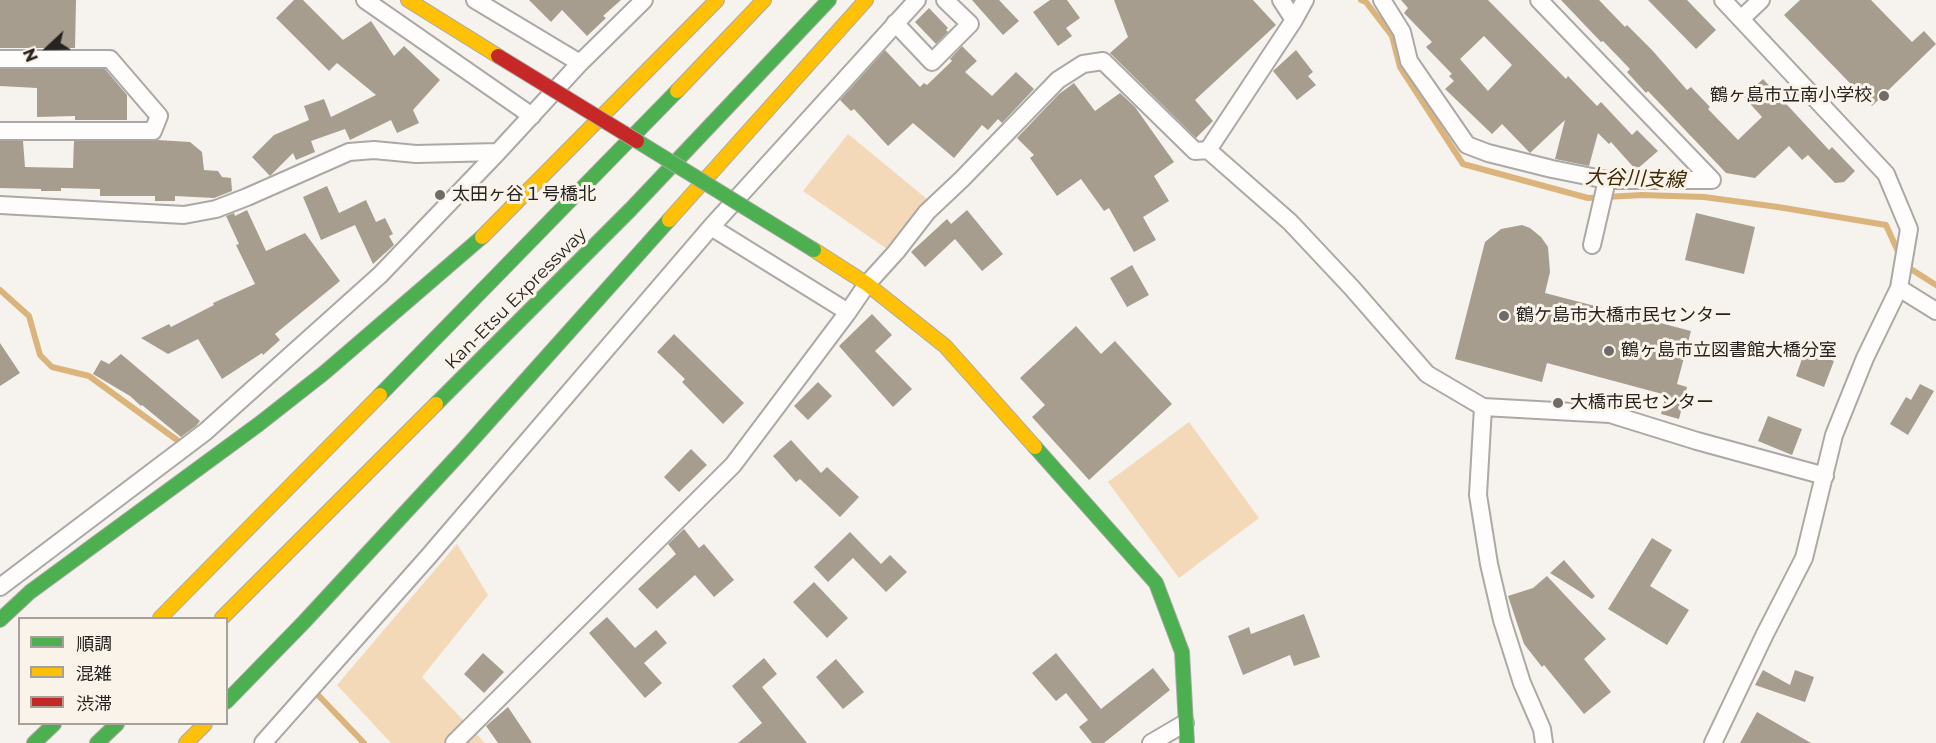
<!DOCTYPE html>
<html>
<head>
<meta charset="utf-8">
<style>
  body { margin:0 }
  #map { position:relative; width:1936px; height:743px; overflow:hidden; background:#f6f2ee; font-family:Montserrat,"Noto Sans JP",sans-serif }
  canvas { display:block }
  .legend { position:absolute; left:18px; top:617px; width:210px; height:108px; box-sizing:border-box; background:#faf3ea; border:2px solid #a5a099; margin:0; padding:8px 10px; list-style:none; font-size:18px; color:#262320 }
  .legend li { display:flex; align-items:center; gap:12px; height:30px }
  .legend b { width:30px; border:2px solid #a5a099 }
  .north { position:absolute; left:18px; top:18px; width:60px; height:60px; -webkit-text-stroke:4px #faf3ea; paint-order:stroke; rotate:248deg; font-size:16px; font-weight:700; line-height:24px; text-align:center; color:#262320 }
  .north::after { content:''; display:block; margin:auto; width:21px; height:27px; background:#262320; clip-path:polygon(50% 0,100% 100%,50% 72%,0 100%) }
</style>
</head>
<body>
<div id="map">
<canvas width="1936" height="743"></canvas>
<ul class="legend">
<li><b style="height:8px;background:#4caf50"></b>順調</li>
<li><b style="height:8px;background:#ffc107"></b>混雑</li>
<li><b style="height:8px;background:#c62828"></b>渋滞</li>
</ul>
<div class="north">N</div>
</div>
<script>
const ctx = document.querySelector('canvas').getContext('2d');
ctx.lineJoin = 'round';
function fill(path, color) { ctx.fillStyle = color; ctx.fill(path, 'evenodd'); }
const toPath = rows => new Path2D(rows.map(r => 'M' + r).join(''));
function stroke(path, color, width, dash) { ctx.strokeStyle = color; ctx.lineWidth = width; ctx.lineCap = dash ? 'butt' : 'round'; ctx.setLineDash(dash || []); ctx.stroke(path); }
function label(font, color, halo, rows, align = 'center') {
  ctx.font = font + ' Montserrat,"Noto Sans JP",sans-serif'; ctx.lineWidth = 6; ctx.setLineDash([]); ctx.textBaseline = 'middle'; ctx.strokeStyle = halo; ctx.fillStyle = color; for (const [text, x, y, turn = 0] of rows) {
    ctx.save(); ctx.translate(x, y); ctx.rotate((+turn || 0) * Math.PI / 180); ctx.textAlign = isNaN(turn) ? turn : align; if (halo) ctx.strokeText(text, 0, 0); ctx.fillText(text, 0, 0); ctx.restore();
  }
}
const green = toPath([
  [848,134,927,199,890,251,803,191],
  [1189,422,1259,518,1179,578,1108,482],
  [457,544,488,595,422,677,485,743,391,743,337,685]
]);
const stream = toPath([
  [1361,0,1366,2,1392,36,1400,67,1463,164,1588,198,1642,195,1704,197,1778,207,1886,225,1901,258],
  [1906,266,1936,285],
  [0,290,29,316,40,355,52,367,89,376,177,440],
  [319,696,364,743]
]);
const building = toPath([
  [0,0,76,0,75,48,0,48],
  [294,0,303,0,343,40,371,21,394,56,404,46,440,80,413,110,419,123,397,133,391,120,350,140,345,129,311,141,315,152,296,160,293,153,270,176,252,157,274,135,309,120,304,106,324,99,331,117,376,95,337,63,329,71,276,18],
  [529,0,621,0,603,16,606,18,587,36,562,10,551,22],
  [972,0,999,0,1019,21,1003,35],
  [1050,0,1067,0,1080,18,1066,28,1072,36,1058,46,1033,12],
  [1114,0,1253,0,1276,25,1195,100,1213,121,1196,138,1110,53,1128,37],
  [1401,0,1488,0,1566,79,1568,76,1597,106,1601,102,1632,135,1637,130,1658,151,1636,170,1611,142,1609,144,1598,133,1589,166,1555,159,1565,120,1530,153,1502,124,1492,134,1445,89,1454,81,1449,76,1452,74,1426,47,1432,42,1404,13,1408,8],
  [1484,36,1512,65,1488,91,1460,59],
  [1561,0,1599,0,1625,27,1627,25,1652,50,1687,90,1691,87,1710,107,1708,109,1738,140,1762,117,1744,97,1763,79,1829,150,1832,147,1855,171,1844,182,1835,183,1808,155,1802,160,1789,146,1755,178,1726,173,1648,91,1646,93,1627,72,1630,69,1603,41,1601,42],
  [1648,0,1687,0,1716,30,1696,49],
  [1800,0,1871,0,1912,42,1924,31,1936,44,1872,106,1784,15],
  [929,8,948,28,946,30,948,32,936,44,915,22],
  [962,46,977,61,965,72,992,96,1016,72,1034,89,1002,123,998,119,988,130,982,125,954,158,913,123,888,146,854,109,851,111,840,100,885,50,920,87,924,83,927,85,952,61,950,59],
  [1296,50,1313,72,1308,76,1316,85,1297,100,1273,71],
  [0,69,105,69,127,95,127,120,75,120,75,116,37,117,37,88,0,86],
  [1074,83,1095,111,1120,93,1135,107,1174,162,1154,176,1169,201,1143,217,1156,240,1134,252,1109,208,1104,211,1081,179,1057,196,1030,158,1034,155,1017,138,1059,94],
  [157,140,190,142,202,152,204,170,218,171,222,177,231,178,232,191,214,198,175,196,175,201,155,201,155,196,100,196,100,189,61,188,61,191,41,191,41,189,0,188,0,141,23,141,25,167,73,168,74,141],
  [327,186,339,213,366,200,376,222,385,218,393,234,389,236,394,245,373,264,355,225,321,240,303,197],
  [247,210,266,251,305,233,340,281,275,334,280,340,263,355,262,353,222,379,198,339,168,354,141,338,169,324,171,327,214,305,213,303,255,284,236,245,239,244,226,216,234,213,235,216],
  [967,210,1003,254,982,271,955,239,925,267,911,252,947,219,951,224],
  [1696,213,1755,227,1744,274,1685,260],
  [1522,225,1530,228,1541,237,1548,247,1550,272,1545,293,1691,331,1677,384,1687,387,1679,419,1661,414,1666,395,1547,363,1542,382,1455,359,1485,242,1501,229],
  [1132,265,1149,295,1127,307,1110,278],
  [872,314,892,335,875,351,912,389,893,407,839,346],
  [1076,326,1101,354,1115,341,1172,404,1089,480,1032,417,1045,405,1020,378],
  [674,334,744,403,723,424,682,382,685,379,657,352],
  [0,343,20,373,0,386],
  [1805,350,1834,361,1824,387,1796,376],
  [121,354,200,421,196,426,181,437,142,405,141,406,130,396,93,374,101,360,109,364],
  [818,382,832,396,808,420,794,406],
  [1920,384,1934,391,1908,435,1890,424,1906,397,1911,400],
  [1768,416,1802,429,1792,455,1758,441],
  [791,440,821,473,827,467,859,497,840,517,800,479,796,482,773,456],
  [691,449,707,465,679,492,664,477],
  [684,529,699,548,704,544,734,580,714,597,695,575,657,609,638,589,676,554,668,544],
  [850,532,881,564,890,555,907,572,886,592,853,558,828,582,814,567],
  [1652,538,1672,550,1650,586,1689,610,1667,645,1608,609],
  [1564,560,1595,596,1592,599,1550,573],
  [1547,576,1606,639,1584,659,1611,692,1584,714,1544,665,1542,667,1524,644,1508,596,1533,588],
  [814,582,848,618,827,638,793,602],
  [1304,614,1320,657,1294,666,1290,655,1243,675,1228,636,1249,627,1251,634],
  [607,617,635,648,656,630,667,643,644,663,662,683,645,698,589,633],
  [483,653,504,672,484,693,464,674],
  [1056,653,1101,709,1153,668,1170,690,1104,743,1092,743,1079,727,1088,720,1066,693,1056,701,1032,673],
  [764,658,777,674,762,687,807,743,738,743,762,723,732,686],
  [836,659,864,692,843,709,816,677],
  [1763,670,1790,685,1795,670,1814,677,1805,702,1755,685],
  [508,707,532,743,498,743,486,726],
  [1757,712,1811,743,1740,743]
]);
const street = toPath([
  [365,0,532,116],
  [475,0,580,63],
  [1281,0,1294,20],
  [1382,0,1402,32,1409,61,1467,145,1488,153,1552,169,1607,180,1712,180],
  [1539,0,1712,180],
  [1741,19,1761,0],
  [895,23,932,62,970,24,945,0],
  [0,59,110,59,159,116,153,131,0,131],
  [1208,150,1294,20,1305,0],
  [0,205,184,215,216,209,247,197,349,152,374,150,416,154,498,152],
  [711,227,848,312],
  [1592,245,1607,180],
  [1899,288,1936,311],
  [1483,407,1478,495,1489,564,1502,620,1522,683,1542,729,1544,743],
  [0,587,205,432,380,275,498,152,580,63,644,0],
  [263,743,428,557,711,227,917,0],
  [454,743,733,465,848,312,867,284,896,252,927,212,962,179,1058,80,1083,64,1103,61,1195,151,1208,150,1290,222,1352,288,1427,374,1483,407,1610,414,1697,441,1825,476],
  [1151,743,1185,723],
  [1713,743,1765,634,1804,558,1834,435,1865,358,1899,288,1909,229,1886,174,1723,0]
]);
const fast = toPath([
  [380,395,677,91],
  [436,404,631,209,829,0],
  [1035,447,1156,583,1182,652,1187,743],
  [0,620,30,592,259,424,324,373,482,237],
  [226,702,304,622,465,448,669,220],
  [34,743,54,724],
  [97,743,117,724]
]);
const slow = toPath([
  [408,0,498,56],
  [677,91,764,0],
  [669,220,866,0],
  [482,237,717,0],
  [814,250,867,284,945,346,1035,447],
  [160,618,380,395],
  [222,618,436,404],
  [186,743,205,724]
]);
const fastBridge = toPath([
  [637,141,814,250]
]);
const jamBridge = toPath([
  [498,56,637,141]
]);
const markers = [
  [1884,96,6,"#6f6b68"],
  [440,195,6,"#6f6b68"],
  [1504,316,6,"#6f6b68"],
  [1609,351,6,"#6f6b68"],
  [1558,403,6,"#6f6b68"]
];
const poiNames = [
  ["鶴ヶ島市立南小学校",1872,96,"right"],
  ["太田ヶ谷１号橋北",452,195],
  ["鶴ケ島市大橋市民センター",1516,316],
  ["鶴ヶ島市立図書館大橋分室",1621,351],
  ["大橋市民センター",1570,403]
];
const streetNames = [
  ["Kan-Etsu Expressway",516,299,-45]
];
const waterNames = [
  ["大谷川支線",1635,179,2]
];
fill(green, '#f3d9b7');
stroke(stream, '#dbb47c', 6);
fill(building, '#a69d8f');
stroke(street, '#aba8a5', 20);
stroke(fast, '#aba8a5', 16);
stroke(slow, '#aba8a5', 16);
stroke(street, '#fefdfc', 16);
stroke(fast, '#4caf50', 14);
stroke(slow, '#ffc107', 14);
stroke(fastBridge, '#aba8a5', 16, []);
stroke(jamBridge, '#aba8a5', 16, []);
stroke(fastBridge, '#4caf50', 14);
stroke(jamBridge, '#c62828', 14);
for (const [x, y, r, color] of markers) { const dot = new Path2D(); dot.arc(x, y, r, 0, 2 * Math.PI); ctx.fillStyle = color; ctx.fill(dot); stroke(dot, '#faf3ea', 2); }
label('18px', '#262320', '#faf3ea', poiNames, 'left');
label('18px', '#262320', '#faf3ea', streetNames);
label('italic 20px', '#3e2804', '#faf3ea', waterNames);
</script>
</body>
</html>
